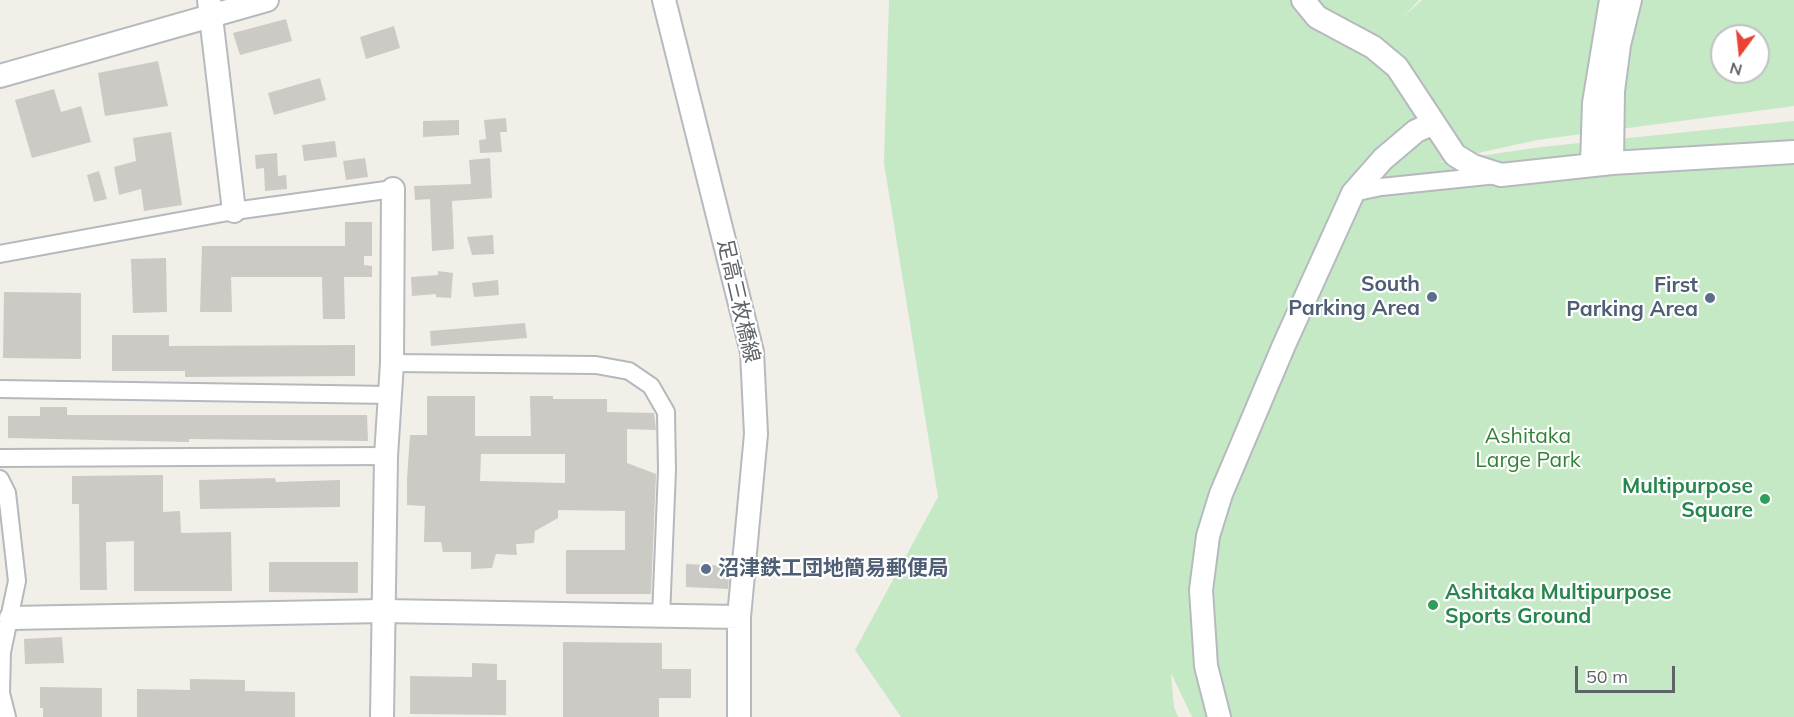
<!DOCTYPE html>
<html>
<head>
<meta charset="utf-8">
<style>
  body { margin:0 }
  #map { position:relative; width:1794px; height:717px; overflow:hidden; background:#f1efe8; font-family:Mulish,sans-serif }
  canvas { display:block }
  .north { position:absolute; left:1710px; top:24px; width:60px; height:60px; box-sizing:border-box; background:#fff; border:2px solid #bfc1c3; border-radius:50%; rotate:195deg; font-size:16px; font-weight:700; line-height:24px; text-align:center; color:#5f6368 }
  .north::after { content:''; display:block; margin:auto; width:21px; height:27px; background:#ea4335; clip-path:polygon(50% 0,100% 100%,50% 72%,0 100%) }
  .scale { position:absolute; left:1575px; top:666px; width:100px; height:27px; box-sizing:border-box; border:3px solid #5f6368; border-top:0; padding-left:8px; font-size:18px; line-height:21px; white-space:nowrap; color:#5f6368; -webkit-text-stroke:4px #fff; paint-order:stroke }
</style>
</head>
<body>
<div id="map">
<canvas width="1794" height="717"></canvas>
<div class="north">N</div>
<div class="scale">50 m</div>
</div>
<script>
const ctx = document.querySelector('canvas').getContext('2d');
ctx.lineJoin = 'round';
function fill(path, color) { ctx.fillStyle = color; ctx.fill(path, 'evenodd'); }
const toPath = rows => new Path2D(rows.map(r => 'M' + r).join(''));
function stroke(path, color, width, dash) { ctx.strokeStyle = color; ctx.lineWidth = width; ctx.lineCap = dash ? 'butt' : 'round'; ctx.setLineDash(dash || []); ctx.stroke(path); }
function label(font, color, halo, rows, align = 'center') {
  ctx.font = font + ' Mulish,"Noto Sans JP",sans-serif'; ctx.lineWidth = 4.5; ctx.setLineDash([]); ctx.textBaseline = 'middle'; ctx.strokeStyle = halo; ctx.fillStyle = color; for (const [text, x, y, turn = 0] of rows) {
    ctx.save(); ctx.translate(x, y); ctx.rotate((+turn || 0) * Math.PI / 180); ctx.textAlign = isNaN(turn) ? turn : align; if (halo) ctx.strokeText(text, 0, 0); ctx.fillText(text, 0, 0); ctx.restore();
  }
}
const green = toPath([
  [889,0,1419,0,1403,17,1422,0,1794,0,1794,106,1537,140,1433,163,1541,147,1794,121,1794,717,1192,717,1171,673,1174,707,1178,717,901,717,855,650,938,497,884,163],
  [1722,36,1758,36,1758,72,1722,72]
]);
const building = toPath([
  [286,19,292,41,240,55,233,33],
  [394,26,400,48,366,59,360,37],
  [158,61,168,106,105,116,98,73],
  [320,78,326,100,274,115,268,93],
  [54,89,61,112,81,106,91,142,32,158,15,100],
  [506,118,507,132,500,132,502,152,480,153,479,140,486,139,484,120],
  [459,120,459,135,423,137,423,121],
  [171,132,182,205,144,211,141,189,119,195,114,167,136,161,133,138],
  [335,141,337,157,304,161,302,145],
  [277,153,278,176,286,175,287,189,265,191,264,168,256,169,255,155],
  [365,158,368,177,346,180,343,161],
  [490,158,492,198,452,201,454,249,432,251,430,199,415,200,414,186,471,184,469,160],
  [99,171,107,199,94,202,87,175],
  [345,222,372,222,372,256,364,256,364,265,372,266,372,277,344,277,345,319,323,319,322,277,231,277,232,312,200,312,202,246,345,246],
  [493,235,494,254,472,255,467,237],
  [166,258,167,312,133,313,131,259],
  [438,271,453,273,451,298,436,297,436,294,412,296,411,277,438,275],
  [498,280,499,295,474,297,472,283],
  [4,292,81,293,81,359,3,358],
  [525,323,527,338,431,346,430,331],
  [112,335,169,335,169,346,355,345,355,376,185,377,185,371,112,371],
  [427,396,475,396,475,436,531,436,530,396,553,396,553,399,607,399,607,412,654,413,656,430,627,429,627,463,656,474,651,594,566,594,566,550,625,550,625,511,558,510,558,518,535,531,534,543,516,544,517,555,496,554,492,568,471,569,471,552,443,552,441,542,424,542,425,506,407,505,407,479,410,435,427,435],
  [481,454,565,454,565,483,480,481],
  [40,407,67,407,67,415,367,415,368,441,189,439,189,442,8,438,8,416,40,416],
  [163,475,163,512,180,511,181,533,231,532,232,591,134,591,134,541,106,542,107,590,80,590,79,504,72,504,72,476],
  [275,478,276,482,340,480,340,507,200,509,199,480],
  [269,562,358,562,358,593,269,592],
  [686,564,730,566,728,589,686,587],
  [62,637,64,663,25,664,24,639],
  [563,642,662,643,662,669,691,669,691,698,659,698,659,717,563,717],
  [472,663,497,664,497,680,506,680,506,715,410,714,410,676,472,677],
  [190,679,245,680,245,691,295,692,295,717,137,717,137,689,190,690],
  [40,687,102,688,102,717,43,717,43,708,40,708]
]);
const street = toPath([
  [1353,193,1381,187,1497,175],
  [0,254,234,211,393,189],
  [392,363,596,365,629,371,651,386,666,412,667,470,661,617],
  [0,389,391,395],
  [0,458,386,456],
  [0,479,7,493,17,581,2,652,1,693,7,717]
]);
const secondary = toPath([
  [209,0,234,211],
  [664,0,752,352,756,434,739,617,739,717],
  [1303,0,1317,17,1373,47,1397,67,1455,155,1473,166,1501,175,1612,163,1794,152],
  [0,76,267,0],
  [1612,163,1613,91,1619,45,1630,0],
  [1592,164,1594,103,1611,0],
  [11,618,383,611,739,617],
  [382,717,386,456,392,363,393,189],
  [1219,717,1206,666,1201,590,1208,536,1221,494,1284,345,1353,193,1383,159,1416,131,1434,123]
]);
const markers = [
  [1432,297,6,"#5c6f8a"],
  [1710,298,6,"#5c6f8a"],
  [1765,499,6,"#2e9e5b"],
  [706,569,6,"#5c6f8a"],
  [1433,605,6,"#2e9e5b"]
];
const serviceNames = [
  ["South",1420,285],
  ["Parking Area",1420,309],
  ["First",1698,286],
  ["Parking Area",1698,310],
  ["沼津鉄工団地簡易郵便局",718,569,"left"]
];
const streetNames = [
  ["足高三枚橋線",738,301,77]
];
const parkNames = [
  ["Ashitaka",1528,437],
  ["Large Park",1528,461]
];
const leisureNames = [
  ["Multipurpose",1753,487],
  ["Square",1753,511],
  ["Ashitaka Multipurpose",1445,593,"left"],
  ["Sports Ground",1445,617,"left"]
];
fill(green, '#c5e8c5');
fill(building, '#cccac5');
stroke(street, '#b5b8bc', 20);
stroke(secondary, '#b6babf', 26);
stroke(street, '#fff', 16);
stroke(secondary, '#fff', 22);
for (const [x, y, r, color] of markers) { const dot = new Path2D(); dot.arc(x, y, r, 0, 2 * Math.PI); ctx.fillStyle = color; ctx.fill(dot); stroke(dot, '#fff', 2); }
label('bold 21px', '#4e5e75', '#fff', serviceNames, 'right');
label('21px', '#5f6368', '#fff', streetNames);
label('21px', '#348238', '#fff', parkNames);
label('bold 21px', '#27864d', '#fff', leisureNames, 'right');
</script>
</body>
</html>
